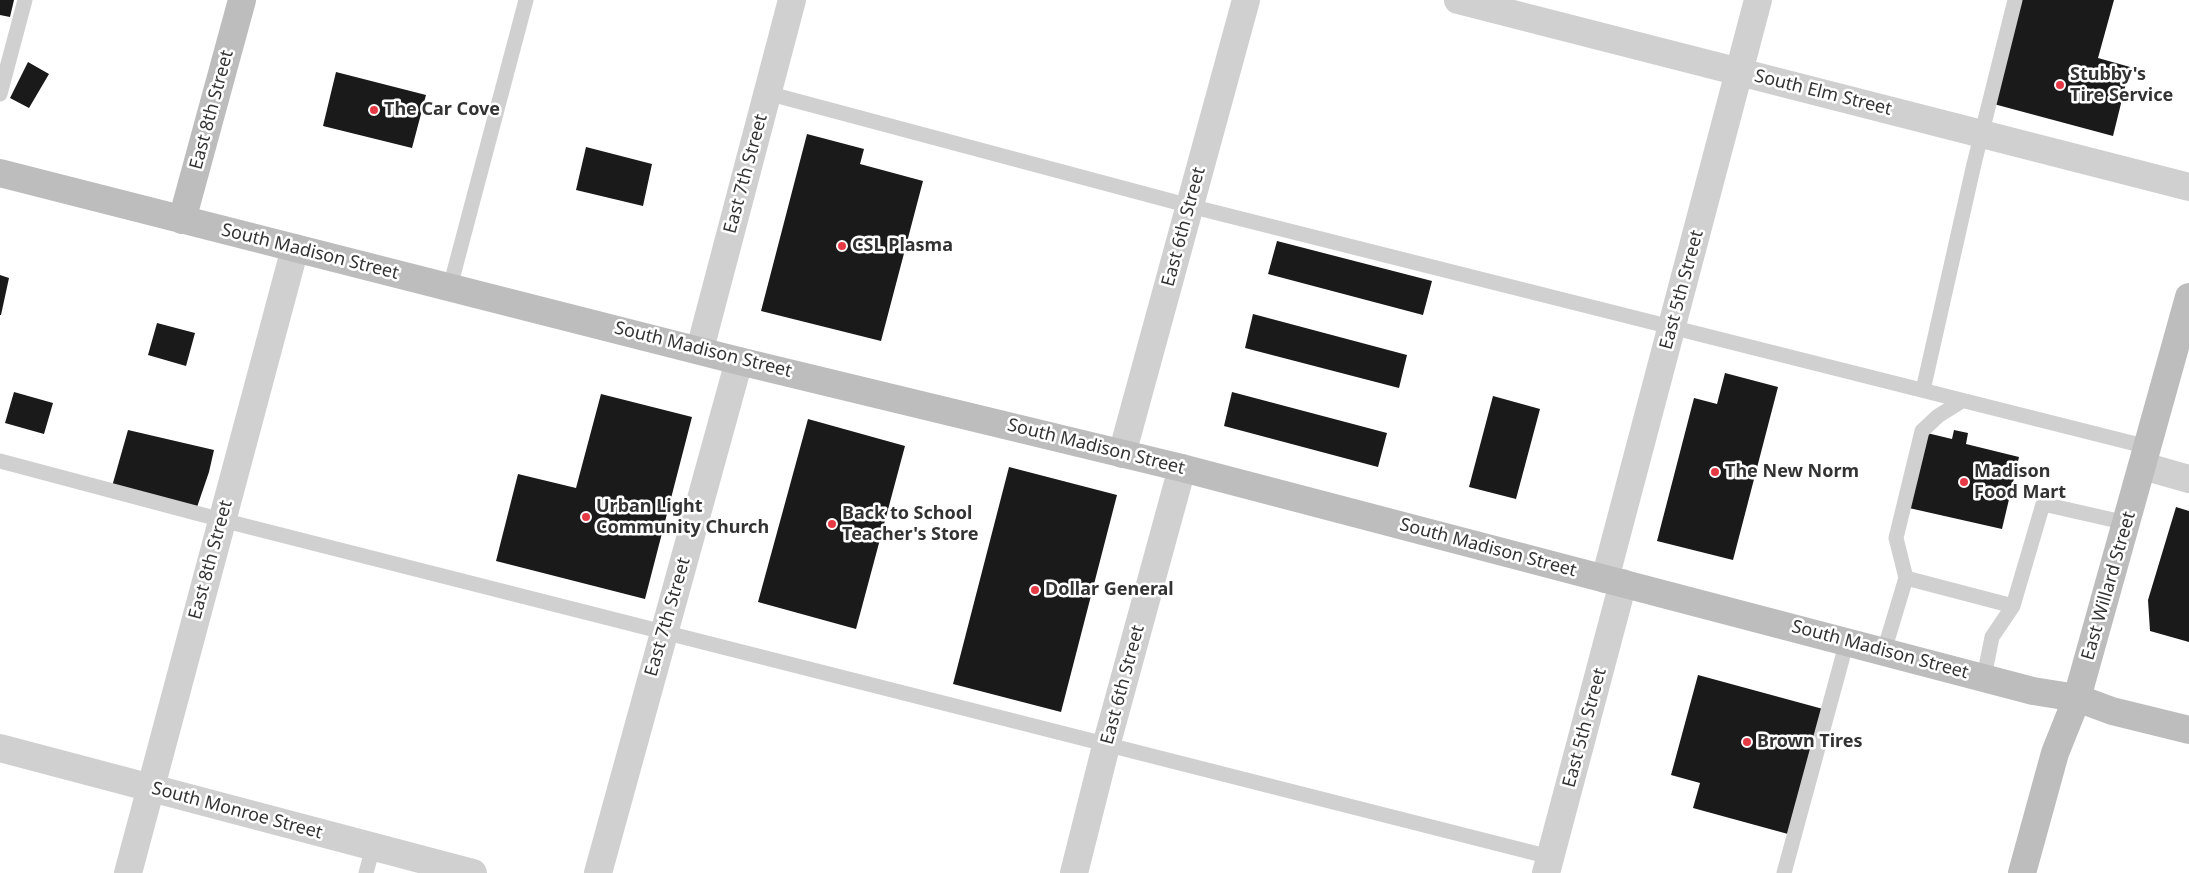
<!DOCTYPE html>
<html>
<head>
<meta charset="utf-8">
<style>
  body { margin:0 }
  canvas { display:block; background:#fff }
</style>
</head>
<body>
<canvas width="2189" height="873"></canvas>
<script>
const ctx = document.querySelector('canvas').getContext('2d');
ctx.lineJoin = 'round';
function fill(path, color) { ctx.fillStyle = color; ctx.fill(path, 'evenodd'); }
const toPath = rows => new Path2D(rows.map(r => 'M' + r).join(''));
function stroke(path, color, width, dash) { ctx.strokeStyle = color; ctx.lineWidth = width; ctx.lineCap = dash ? 'butt' : 'round'; ctx.setLineDash(dash || []); ctx.stroke(path); }
function label(font, color, halo, rows, align = 'center') {
  ctx.font = font + ' "Noto Sans",sans-serif'; ctx.lineWidth = 5; ctx.setLineDash([]); ctx.textBaseline = 'middle'; ctx.strokeStyle = halo; ctx.fillStyle = color; for (const [text, x, y, turn = 0] of rows) {
    ctx.save(); ctx.translate(x, y); ctx.rotate((+turn || 0) * Math.PI / 180); ctx.textAlign = isNaN(turn) ? turn : align; if (halo) ctx.strokeText(text, 0, 0); ctx.fillText(text, 0, 0); ctx.restore();
  }
}
const building = toPath([
  [0,0,14,0,10,17,0,15],
  [2015,0,2114,0,2098,58,2130,67,2113,136,1990,103],
  [28,62,49,74,29,108,10,98],
  [336,72,426,95,412,148,323,126],
  [807,134,864,149,860,164,923,181,881,341,761,311],
  [586,147,652,164,643,206,576,190],
  [1277,241,1432,281,1423,315,1268,274],
  [0,275,9,278,1,315,0,315],
  [1253,314,1407,355,1399,388,1245,348],
  [157,323,195,333,186,366,148,355],
  [1725,373,1778,387,1733,560,1657,541,1694,398,1717,404],
  [14,392,53,403,44,434,5,423],
  [1232,392,1387,433,1378,467,1224,426],
  [601,394,692,417,645,599,496,561,518,474,576,488],
  [1493,396,1540,409,1516,499,1469,487],
  [808,419,905,446,856,629,758,602],
  [128,430,214,450,209,472,195,513,111,490],
  [1954,430,1968,433,1966,444,2019,457,2002,529,1909,508,1927,433,1952,439],
  [1009,467,1117,495,1061,712,953,684],
  [2176,507,2189,511,2189,642,2150,631,2148,600],
  [1698,675,1823,709,1788,834,1693,808,1700,783,1671,775]
]);
const lane = toPath([
  [767,93,1190,206,2148,447],
  [0,94,25,0],
  [450,287,526,0],
  [1923,390,1974,164,2015,0],
  [0,461,222,520,1550,857],
  [1906,578,1896,538,1922,431,1938,416,1962,401],
  [1884,651,1906,578,2013,606,2043,504,2127,523],
  [1984,677,1992,637,2013,606],
  [366,873,373,847],
  [1784,873,1847,641]
]);
const street = toPath([
  [1458,0,2189,187],
  [700,349,792,0],
  [1122,454,1246,0],
  [2143,466,2189,479],
  [1605,579,1758,0],
  [0,748,473,873],
  [128,873,295,248],
  [598,873,739,361],
  [1074,873,1106,746,1182,468],
  [1546,873,1623,583]
]);
const secondary = toPath([
  [0,173,739,361,1182,468,2033,691,2077,698,2112,711,2189,730],
  [182,220,242,0],
  [2022,873,2055,753,2077,698,2189,297]
]);
const markers = [
  [2060,85,5,"#e63946"],
  [374,110,5,"#e63946"],
  [842,246,5,"#e63946"],
  [1715,472,5,"#e63946"],
  [1964,482,5,"#e63946"],
  [586,517,5,"#e63946"],
  [832,524,5,"#e63946"],
  [1035,590,5,"#e63946"],
  [1747,742,5,"#e63946"]
];
const poiNames = [
  ["Stubby's",2070,75],
  ["Tire Service",2070,96],
  ["The Car Cove",384,110],
  ["CSL Plasma",852,246],
  ["The New Norm",1725,472],
  ["Madison",1974,472],
  ["Food Mart",1974,493],
  ["Urban Light",596,507],
  ["Community Church",596,528],
  ["Back to School",842,514],
  ["Teacher's Store",842,535],
  ["Dollar General",1045,590],
  ["Brown Tires",1757,742]
];
const streetNames = [
  ["South Elm Street",1823,93,14],
  ["East 8th Street",212,110,-75],
  ["East 7th Street",746,174,-75],
  ["East 6th Street",1184,227,-75],
  ["South Madison Street",310,252,14],
  ["East 5th Street",1682,290,-75],
  ["South Madison Street",703,350,14],
  ["South Madison Street",1096,447,14],
  ["South Madison Street",1488,548,15],
  ["East 8th Street",211,560,-75],
  ["East Willard Street",2109,586,-74],
  ["East 7th Street",668,617,-74],
  ["South Madison Street",1880,650,15],
  ["East 6th Street",1123,685,-75],
  ["East 5th Street",1585,728,-75],
  ["South Monroe Street",237,811,15]
];
fill(building, '#1a1a1a');
stroke(lane, '#d0d0d0', 15);
stroke(street, '#d0d0d0', 28);
stroke(secondary, '#bdbdbd', 28);
for (const [x, y, r, color] of markers) { const dot = new Path2D(); dot.arc(x, y, r, 0, 2 * Math.PI); ctx.fillStyle = color; ctx.fill(dot); stroke(dot, '#fff', 2); }
label('bold 18px', '#333', '#fff', poiNames, 'left');
label('18px', '#333', '#fff', streetNames);
</script>
</body>
</html>
